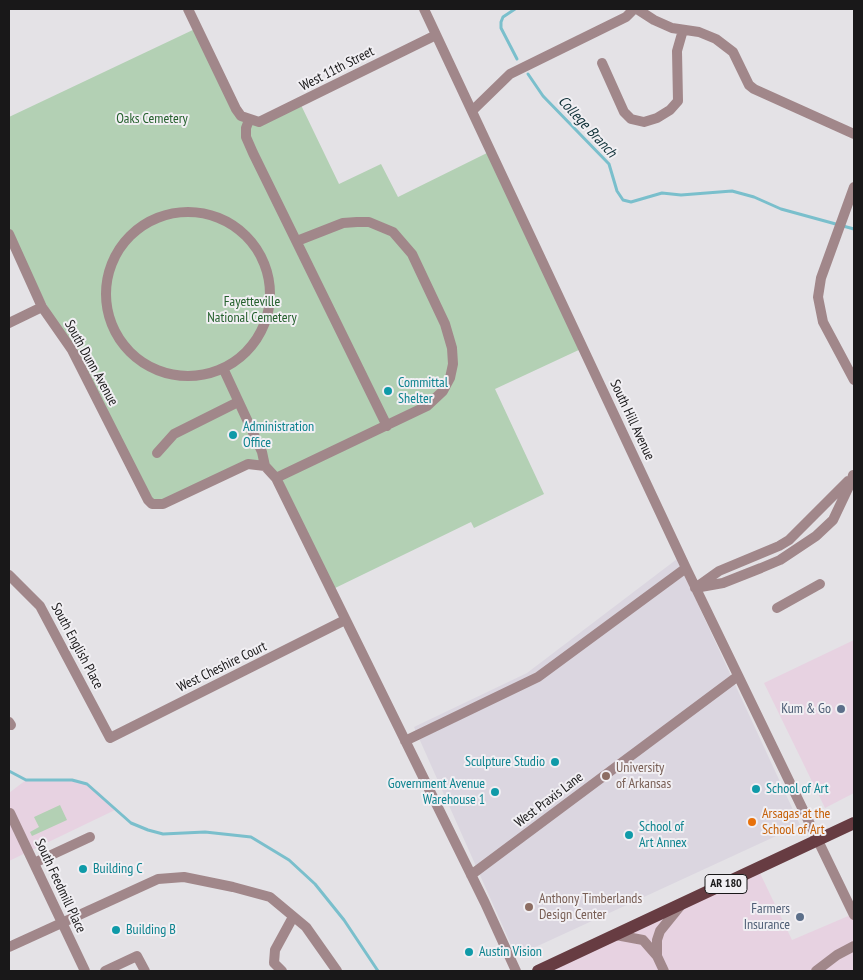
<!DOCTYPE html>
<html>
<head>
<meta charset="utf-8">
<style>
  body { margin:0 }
  #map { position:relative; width:863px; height:980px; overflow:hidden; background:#e4e2e6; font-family:"PT Sans Narrow",sans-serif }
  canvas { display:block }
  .frame { position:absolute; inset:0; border:10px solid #191819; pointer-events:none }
</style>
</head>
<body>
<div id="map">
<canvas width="863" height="980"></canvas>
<div class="frame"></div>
</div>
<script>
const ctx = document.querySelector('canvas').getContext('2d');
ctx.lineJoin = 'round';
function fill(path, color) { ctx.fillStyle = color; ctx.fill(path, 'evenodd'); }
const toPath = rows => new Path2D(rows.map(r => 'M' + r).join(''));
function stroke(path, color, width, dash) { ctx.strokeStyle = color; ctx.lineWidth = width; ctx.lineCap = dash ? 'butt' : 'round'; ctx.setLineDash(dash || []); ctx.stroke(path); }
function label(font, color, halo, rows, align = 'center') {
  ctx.font = font + ' "PT Sans Narrow",sans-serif'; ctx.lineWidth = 4; ctx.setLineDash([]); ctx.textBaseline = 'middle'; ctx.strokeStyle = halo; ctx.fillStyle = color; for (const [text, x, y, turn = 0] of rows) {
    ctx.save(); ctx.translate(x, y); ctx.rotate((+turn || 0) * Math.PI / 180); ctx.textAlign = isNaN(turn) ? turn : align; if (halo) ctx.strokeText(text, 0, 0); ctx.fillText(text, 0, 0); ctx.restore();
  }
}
const commercial = toPath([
  [854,640,854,793,825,808,764,683],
  [49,779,72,780,87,784,100,793,115,810,9,861,9,793,26,780],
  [758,869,792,940,853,914,854,971,538,971]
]);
const built = toPath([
  [677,559,800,825,516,956,414,727,527,673]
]);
const green = toPath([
  [197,28,236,109,249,120,300,103,339,184,381,164,398,197,491,151,583,348,495,389,544,494,474,528,471,522,331,590,276,478,257,463,152,504,9,234,9,117],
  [60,805,67,820,32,836,30,832,39,827,34,817]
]);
const stream = toPath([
  [515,9,503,17,501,22,501,28,517,59],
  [528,74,543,96,609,164,617,191,623,200,631,202,662,193,681,195,732,191,754,197,781,209,854,229],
  [9,771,26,780,72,780,87,784,131,823,148,830,163,834,205,832,251,837,289,860,315,884,344,920,378,971]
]);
const minor = toPath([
  [188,9,236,109,241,116,259,122,436,35],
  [424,9,686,568,854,915],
  [637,9,654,20,672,28,699,32,716,39,733,52,749,85,754,89,854,134],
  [602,63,624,112,631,119,644,122,657,118,670,110,678,101,677,51,683,30],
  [472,111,510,74,626,17,634,9],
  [249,120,246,128,246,137,253,153,387,426],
  [854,187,821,278,818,297,823,322,854,380],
  '106 294a82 82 0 1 1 164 0a82 82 0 1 1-164 0Z',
  [9,234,42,307,72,350,148,500,152,504,163,504,248,464,265,466],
  [9,323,42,307],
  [223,368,262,452,265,466,276,478,485,903,516,971],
  [157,453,174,434,238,402],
  [276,478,427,406,443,391,450,378,453,364,452,348,445,324,412,254,393,232,369,222,357,222,343,223,297,241],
  [9,575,40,606,110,738,345,620],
  [698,586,719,571,779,546,789,540,848,481],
  [695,588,723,583,761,568,780,560,816,536,833,520,851,482,853,475],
  [777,608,820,584],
  [9,722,11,725],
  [405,741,538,677,686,568],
  [10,813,85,971],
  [34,863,90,837],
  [471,875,738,676],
  [616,935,643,940,657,956,657,940,660,931,681,905],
  [9,947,158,879,184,877,233,887,270,897,306,927,337,971],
  [657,956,664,971],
  [105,971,137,956,145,971],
  [282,971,274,963,275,950,293,917],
  [816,971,837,955,854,946]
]);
const major = toPath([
  [538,971,854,823]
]);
const markers = [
  [388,391,5,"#0f9aa8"],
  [233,435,5,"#0f9aa8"],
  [841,709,5,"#5c6f8a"],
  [555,762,5,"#0f9aa8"],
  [606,776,5,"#8d6e63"],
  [756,789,5,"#0f9aa8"],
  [495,792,5,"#0f9aa8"],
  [752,822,5,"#e8710a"],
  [629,835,5,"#0f9aa8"],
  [83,869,5,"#0f9aa8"],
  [529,907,5,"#8d6e63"],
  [800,917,5,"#5c6f8a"],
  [116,930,5,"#0f9aa8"],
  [469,952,5,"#0f9aa8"]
];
const shields = [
  [726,884,42]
];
const shieldNames = [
  ["AR 180",726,884]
];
const streetNames = [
  ["West 11th Street",337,69,-27],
  ["South Dunn Avenue",91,363,61],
  ["South Hill Avenue",632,420,65],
  ["South English Place",77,646,62],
  ["West Cheshire Court",222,667,-26],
  ["West Praxis Lane",549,800,-37],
  ["South Feedmill Place",60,886,65]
];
const parkNames = [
  ["Oaks Cemetery",152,119],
  ["Fayetteville",252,302],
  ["National Cemetery",252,318]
];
const cultureNames = [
  ["Committal",398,383],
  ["Shelter",398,399],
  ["Administration",243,427],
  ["Office",243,443],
  ["Sculpture Studio",545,762,"right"],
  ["Government Avenue",485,784,"right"],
  ["Warehouse 1",485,800,"right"],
  ["School of Art",766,789],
  ["School of",639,827],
  ["Art Annex",639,843],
  ["Building C",93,869],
  ["Building B",126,930],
  ["Austin Vision",479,952]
];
const serviceNames = [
  ["Kum & Go",831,709],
  ["Farmers",790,909],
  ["Insurance",790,925]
];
const educationNames = [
  ["University",616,768],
  ["of Arkansas",616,784],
  ["Anthony Timberlands",539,899],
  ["Design Center",539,915]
];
const foodNames = [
  ["Arsagas at the",762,814],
  ["School of Art",762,830]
];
const waterNames = [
  ["College Branch",587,127,47]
];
fill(commercial, '#e7d2e1');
fill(built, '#dbd6e0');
fill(green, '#b3d0b4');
stroke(stream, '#7abfcc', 3);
stroke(minor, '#a1878a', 10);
stroke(major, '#673c42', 12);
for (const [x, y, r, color] of markers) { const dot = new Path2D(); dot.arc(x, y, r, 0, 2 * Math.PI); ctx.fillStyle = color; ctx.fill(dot); stroke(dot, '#f1eff3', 2); }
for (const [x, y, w] of shields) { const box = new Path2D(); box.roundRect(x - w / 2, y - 9.5, w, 19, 4); ctx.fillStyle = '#f1eff3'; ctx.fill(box); stroke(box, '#191819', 1); }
label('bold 12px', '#191819', null, shieldNames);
label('14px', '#191819', '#f1eff3', streetNames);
label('14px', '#25602d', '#f1eff3', parkNames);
label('14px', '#0d838f', '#f1eff3', cultureNames, 'left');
label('14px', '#4e5e75', '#f1eff3', serviceNames, 'right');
label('14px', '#785e54', '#f1eff3', educationNames, 'left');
label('14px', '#c56008', '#f1eff3', foodNames, 'left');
label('italic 15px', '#0f3138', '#f1eff3', waterNames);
</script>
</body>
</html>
